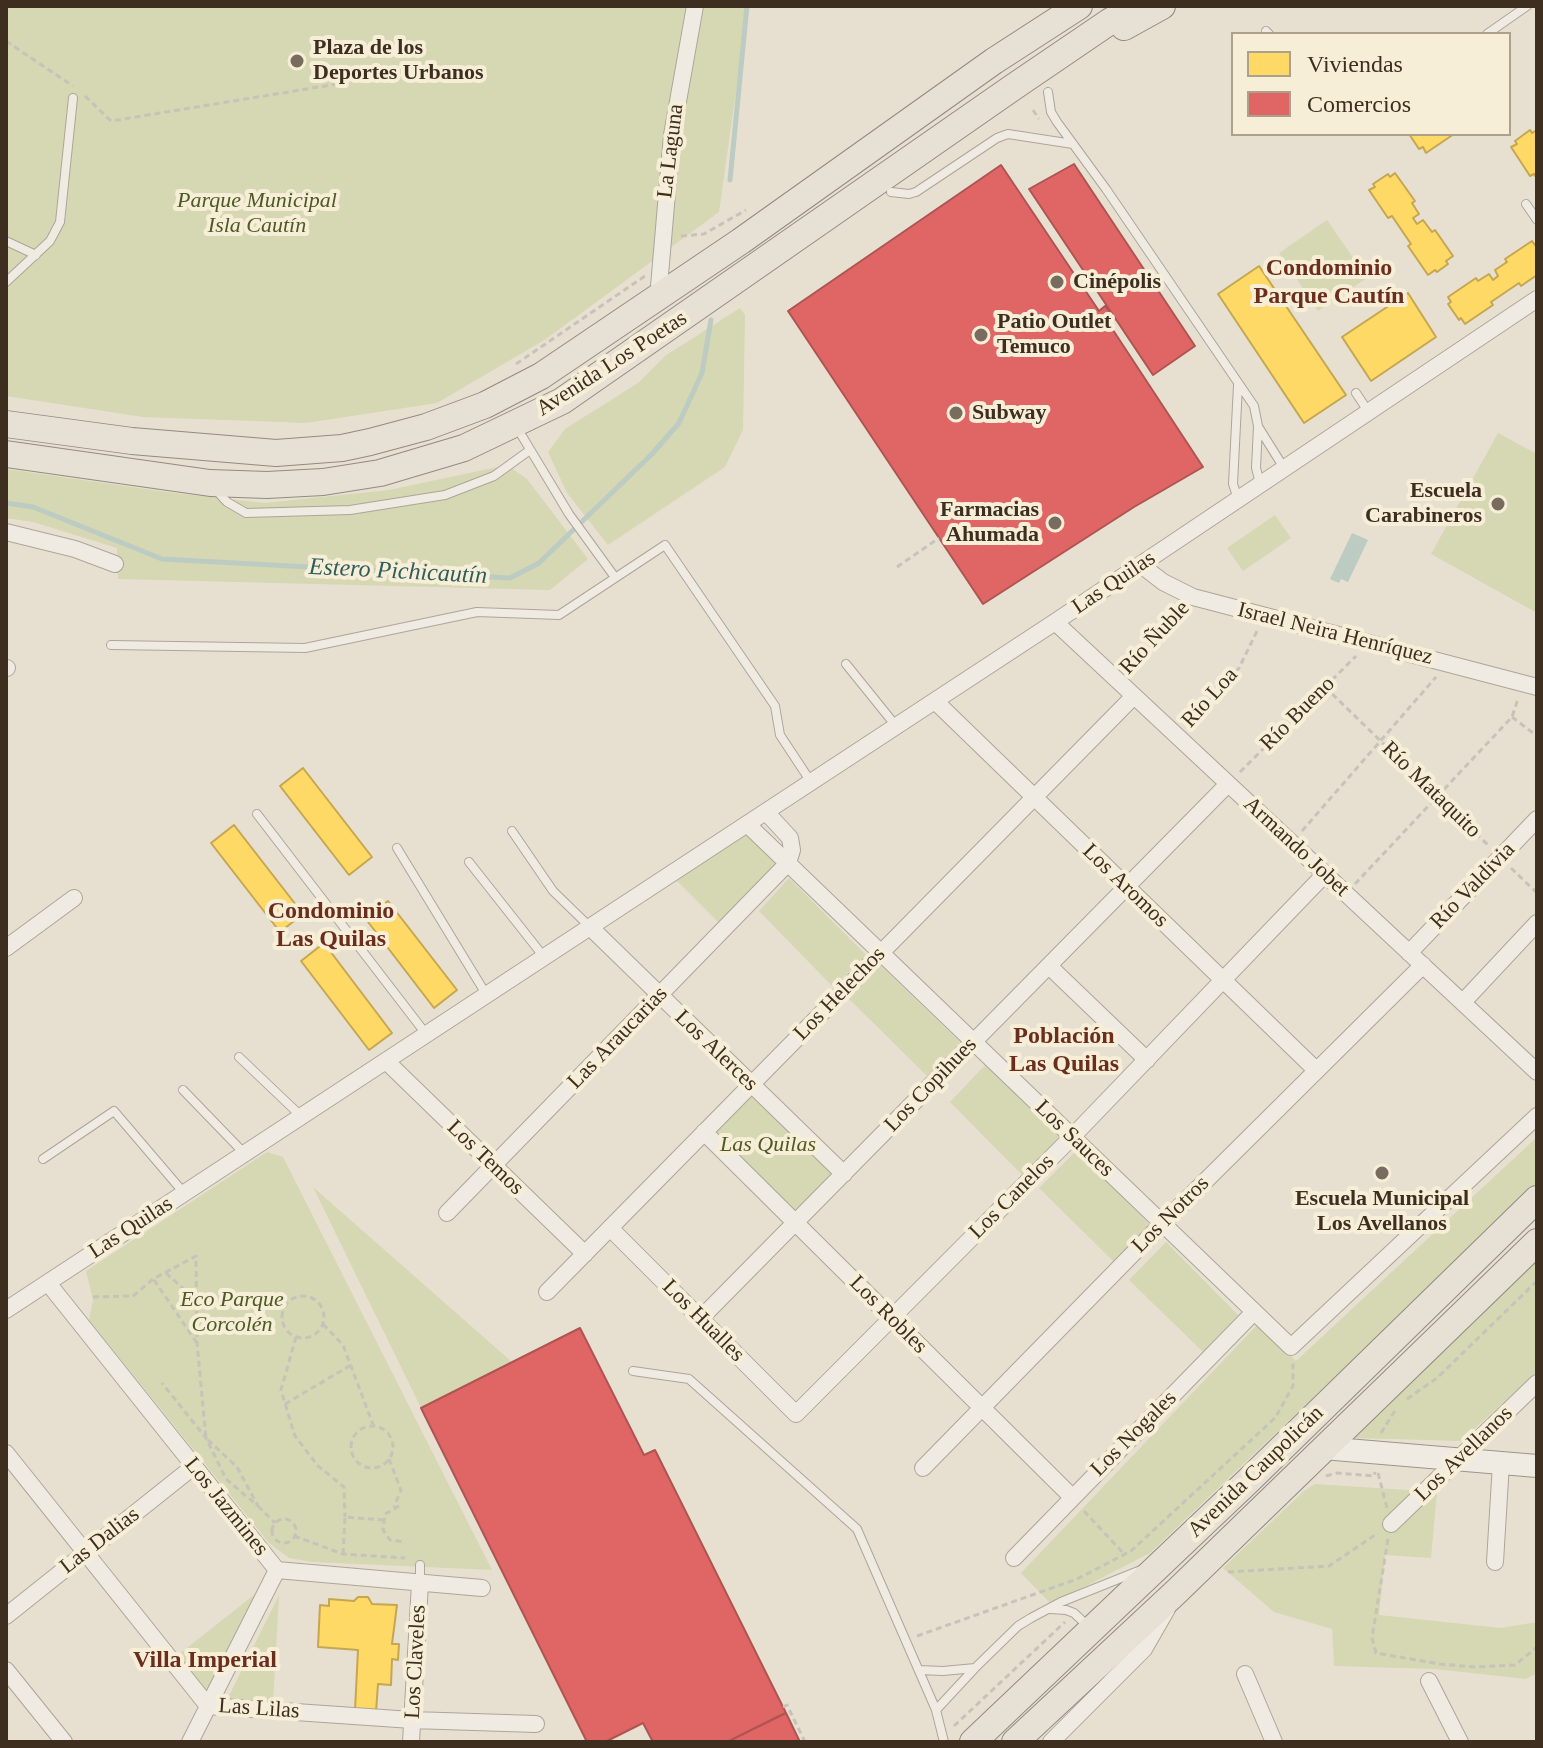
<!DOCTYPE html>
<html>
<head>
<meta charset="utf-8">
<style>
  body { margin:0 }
  #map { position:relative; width:1543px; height:1748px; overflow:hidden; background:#e7e0d1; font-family:Georgia,serif }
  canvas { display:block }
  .frame { position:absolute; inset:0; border:8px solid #3d2e20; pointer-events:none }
  .legend { position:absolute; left:1231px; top:32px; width:280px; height:104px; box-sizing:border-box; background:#f7eed8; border:2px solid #ada18e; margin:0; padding:10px 14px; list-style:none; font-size:24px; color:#3d2e20 }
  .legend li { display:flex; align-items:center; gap:16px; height:40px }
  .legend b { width:40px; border:2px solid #ada18e }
</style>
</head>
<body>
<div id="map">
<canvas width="1543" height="1748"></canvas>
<div class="frame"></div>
<ul class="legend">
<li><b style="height:22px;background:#ffd966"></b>Viviendas</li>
<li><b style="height:22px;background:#e06666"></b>Comercios</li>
</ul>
</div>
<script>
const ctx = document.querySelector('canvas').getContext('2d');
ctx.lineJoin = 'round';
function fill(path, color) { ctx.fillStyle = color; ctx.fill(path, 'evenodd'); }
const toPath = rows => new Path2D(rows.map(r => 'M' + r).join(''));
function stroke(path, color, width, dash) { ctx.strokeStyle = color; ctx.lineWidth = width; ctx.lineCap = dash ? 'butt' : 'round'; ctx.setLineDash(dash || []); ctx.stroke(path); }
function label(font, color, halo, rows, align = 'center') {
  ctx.font = font + ' Georgia,serif'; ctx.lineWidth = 8; ctx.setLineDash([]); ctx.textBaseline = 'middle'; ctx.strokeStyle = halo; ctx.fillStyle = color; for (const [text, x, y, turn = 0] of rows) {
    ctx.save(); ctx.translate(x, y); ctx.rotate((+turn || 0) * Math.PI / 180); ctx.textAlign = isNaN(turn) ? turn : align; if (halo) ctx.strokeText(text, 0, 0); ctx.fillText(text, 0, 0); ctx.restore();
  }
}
const green = toPath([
  [6,6,748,6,719,212,546,339,437,403,306,423,143,417,6,396],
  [1327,220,1367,278,1318,311,1279,253],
  [740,308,745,315,743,430,725,467,608,545,567,493,548,452,565,429,638,383,665,356],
  [1498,433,1537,454,1537,613,1431,554],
  [507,465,527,479,588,559,550,590,118,579,117,548,33,522,6,518,6,469,174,493,265,503,389,490],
  [1275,515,1291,538,1243,571,1227,548],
  [745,832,779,865,721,925,675,879],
  [789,878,866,955,833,987,759,911],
  [881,966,960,1042,927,1076,848,998],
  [987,1063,1065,1138,1025,1178,950,1102],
  [751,1091,835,1173,797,1212,713,1129],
  [1537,1137,1537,1184,1150,1553,1051,1604,1021,1573,1259,1323,1296,1361],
  [1077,1150,1151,1226,1115,1263,1039,1188],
  [267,1152,283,1157,492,1570,312,1562,289,1558,269,1543,89,1320,93,1300,86,1271],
  [313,1187,512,1362,421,1408],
  [1166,1242,1238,1315,1203,1352,1129,1280],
  [1537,1258,1537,1372,1461,1441,1355,1438],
  [1315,1484,1437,1492,1431,1558,1385,1555,1379,1615,1501,1628,1537,1622,1537,1673,1526,1679,1435,1669,1334,1666,1332,1629,1274,1612,1223,1568,1304,1491],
  [259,1591,207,1692,178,1655],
  [279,1595,273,1703,227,1700]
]);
const water = toPath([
  [1352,533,1368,540,1348,582,1341,579,1339,583,1330,579]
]);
const homes = toPath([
  [1530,130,1532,133,1537,130,1537,179,1534,174,1530,176,1511,147,1517,144,1515,141,1530,130],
  [1409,134,1454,134,1426,153,1423,147,1419,149,1409,134],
  [1395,173,1415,201,1412,203,1419,214,1413,218,1417,224,1423,220,1432,232,1435,230,1453,256,1446,261,1448,264,1437,272,1435,270,1428,275,1408,246,1411,244,1392,216,1388,218,1369,190,1375,187,1373,184,1388,174,1390,177,1395,173],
  [1532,241,1537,248,1537,275,1521,286,1519,283,1491,302,1493,305,1465,324,1461,318,1459,320,1448,304,1451,302,1448,297,1476,278,1478,281,1489,274,1493,280,1498,276,1495,270,1507,262,1505,259,1532,241],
  [1259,266,1346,395,1304,423,1218,294,1259,266],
  [1408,293,1436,337,1371,381,1342,337,1408,293],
  [303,768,372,857,349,875,280,786,303,768],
  [234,825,303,914,280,932,211,843,234,825],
  [388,901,457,990,434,1008,365,918,388,901],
  [324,943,392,1033,369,1050,301,961,324,943],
  [358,1597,368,1597,372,1604,397,1605,392,1644,399,1644,398,1660,392,1659,391,1685,378,1684,376,1712,355,1710,358,1650,318,1647,320,1605,329,1606,329,1599,354,1601,358,1597]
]);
const shops = toPath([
  [1074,164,1195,346,1153,375,1029,189,1074,164],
  [1001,165,1099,311,1105,306,1115,319,1109,324,1203,467,1134,507,983,604,788,311,1001,165],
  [580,1328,644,1455,655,1450,786,1713,727,1742,653,1742,643,1723,605,1742,587,1742,421,1408,580,1328],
  [786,1713,800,1742,727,1742,777,1717,786,1713]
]);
const stream = toPath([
  [730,180,747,6],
  [6,503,33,507,162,559,510,578,539,563,652,454,679,423,702,373,711,320]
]);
const path = toPath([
  [6,41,73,86],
  [85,96,111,121,337,84],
  [1033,110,1039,119],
  [681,236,704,234,746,210],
  [516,364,645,276],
  [897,567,939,538],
  [1128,668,1163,634,1183,609],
  [1325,687,1489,846],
  [1512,717,1537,736],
  [1188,723,1239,668,1257,631],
  [1240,772,1356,656],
  [1302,831,1436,677],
  [1511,868,1537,893],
  [1355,884,1512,717,1518,699],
  [166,1273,196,1300],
  [154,1280,197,1343],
  '282 1317a21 21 0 1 1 42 0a21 21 0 1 1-42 0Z',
  [93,1297,133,1296,153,1279,196,1256,197,1343,206,1438,237,1467,258,1506,226,1479,206,1438,162,1383],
  [323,1324,343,1345,374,1427],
  [296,1337,281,1390,295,1436,318,1466,344,1487,345,1517],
  [1407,1399,1437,1378,1537,1281],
  [285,1404,351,1365],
  '351 1447a21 21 0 1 1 42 0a21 21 0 1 1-42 0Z',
  [1381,1433,1396,1409],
  [389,1459,401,1490,394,1507],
  [1378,1473,1387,1508],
  [1326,1476,1337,1473,1374,1476,1375,1472],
  [258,1506,275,1523],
  [399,1506,385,1514,383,1530,390,1540,404,1542],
  [1084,1511,1125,1555],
  '272 1531a12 12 0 1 1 24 0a12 12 0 1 1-24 0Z',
  [294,1536,343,1554,405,1558],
  [1388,1539,1372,1638,1376,1653,1440,1664,1475,1667,1515,1665,1537,1647],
  [343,1554,345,1517,383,1520],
  [1228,1572,1329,1566,1378,1533],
  [917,1636,1077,1579,1131,1551,1275,1418,1293,1386,1293,1361],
  [783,1707,787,1705,805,1742],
  [954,1726,1065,1622]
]);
const lane = toPath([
  [1266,31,1269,34],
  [1487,34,1527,6],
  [1048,92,1051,112,1057,122,1106,189,1254,406,1258,426,1256,468,1260,483],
  [891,192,909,194,916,192,997,138,1008,134,1073,144],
  [1526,204,1537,220],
  [6,241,36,255],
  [6,282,50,241,60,222,73,98],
  [1356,393,1368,411],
  [516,426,569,514,614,576],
  [1259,428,1284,468],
  [216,490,227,502,246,513,350,510,445,495,494,476,530,450],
  [1238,499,1233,484,1238,385],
  [111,645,305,648,477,612,559,615,665,545,775,706,780,735,811,782],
  [846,664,896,726],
  [257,814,426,1034],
  [512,831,553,891,590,927],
  [397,848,486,994],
  [469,862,544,957],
  [239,1057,301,1116],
  [183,1090,244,1153],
  [43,1159,114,1111,184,1193],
  [633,1371,689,1379,857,1529,936,1710,944,1742],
  [420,1582,420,1565],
  [1050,1609,1066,1610,1074,1613,1090,1628],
  [919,1670,943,1671,975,1668,1018,1626,1031,1618,1061,1602,1141,1570],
  [936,1710,975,1668]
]);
const street = toPath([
  [658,298,672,135,695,6],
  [6,532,75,549,115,564],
  [1141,565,1163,582,1193,597,1537,687],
  [1055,622,1537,1072],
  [6,668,7,668],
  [935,701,1316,1070],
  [747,824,1291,1347,1537,1116],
  [590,927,844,1174],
  [6,948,74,898],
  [1409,953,1537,819],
  [1049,966,1147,1060],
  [1463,1002,1537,923],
  [386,1061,585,1254],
  [704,1132,1072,1497],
  [447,1213,788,863,792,850,790,838,766,812],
  [610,1228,796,1414,1072,1137,1325,874],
  [48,1283,277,1570,482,1588],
  [547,1292,1134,696],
  [6,1310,1055,622,1537,299],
  [701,1318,1228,784],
  [6,1453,208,1706,412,1720,536,1724],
  [923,1468,1162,1224,1423,965],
  [1391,1524,1537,1383],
  [1014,1558,1254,1312],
  [1495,1562,1501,1463],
  [6,1616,193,1467],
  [6,1670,64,1742],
  [1245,1674,1274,1742],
  [1429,1681,1460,1742],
  [190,1742,277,1570],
  [411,1742,420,1583],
  [1051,1742,1144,1649,1167,1609]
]);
const secondary = toPath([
  [1323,1448,1537,1466]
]);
const primary = toPath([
  [1124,27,1162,6],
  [6,424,132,441,276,453,342,448,370,442,426,427,485,405,541,376,741,241,994,61,1079,6],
  [6,454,210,483,267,485,323,482,380,473,464,448,562,401,1012,88,1109,22,1137,6],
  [973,1742,1248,1481,1537,1199],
  [1015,1742,1176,1592,1537,1242]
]);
const markers = [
  [297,61,8,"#786c5e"],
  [1057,282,8,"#786c5e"],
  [981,335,8,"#786c5e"],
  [956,413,8,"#786c5e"],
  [1498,504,8,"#786c5e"],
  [1055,523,8,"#786c5e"],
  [1382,1173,8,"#786c5e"]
];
const poiNames = [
  ["Plaza de los",313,48],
  ["Deportes Urbanos",313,73],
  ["Cinépolis",1073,282],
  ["Patio Outlet",997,322],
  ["Temuco",997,347],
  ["Subway",972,413],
  ["Escuela",1482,491,"right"],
  ["Carabineros",1482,516,"right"],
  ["Farmacias",1039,510,"right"],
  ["Ahumada",1039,535,"right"],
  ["Escuela Municipal",1382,1199,"center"],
  ["Los Avellanos",1382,1224,"center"]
];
const streetNames = [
  ["La Laguna",671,151,-83],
  ["Avenida Los Poetas",612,364,-33],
  ["Las Quilas",1114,583,-34],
  ["Israel Neira Henríquez",1335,634,14],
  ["Río Ñuble",1155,638,-47],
  ["Río Loa",1210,698,-48],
  ["Río Bueno",1298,714,-45],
  ["Río Mataquito",1431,790,44],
  ["Armando Jobet",1296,847,43],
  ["Los Aromos",1125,886,44],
  ["Río Valdivia",1473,886,-46],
  ["Los Helechos",840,994,-46],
  ["Las Araucarias",618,1038,-46],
  ["Los Alerces",716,1051,44],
  ["Los Copihues",931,1085,-46],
  ["Los Sauces",1074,1139,44],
  ["Los Temos",485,1158,44],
  ["Los Canelos",1012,1197,-45],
  ["Los Notros",1171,1215,-45],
  ["Las Quilas",131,1228,-33],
  ["Los Robles",888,1315,45],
  ["Los Hualles",703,1321,45],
  ["Los Nogales",1134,1434,-45],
  ["Los Avellanos",1464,1454,-44],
  ["Avenida Caupolicán",1256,1472,-44],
  ["Los Jazmines",226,1507,51],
  ["Las Dalias",100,1541,-38],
  ["Los Claveles",416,1662,-87],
  ["Las Lilas",259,1709,4]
];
const parkNames = [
  ["Parque Municipal",257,201],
  ["Isla Cautín",257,226],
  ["Las Quilas",768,1145],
  ["Eco Parque",232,1300],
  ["Corcolén",232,1325]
];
const neighbourhoodNames = [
  ["Condominio",1329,269],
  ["Parque Cautín",1329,297],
  ["Condominio",331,912],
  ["Las Quilas",331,940],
  ["Población",1064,1037],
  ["Las Quilas",1064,1065],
  ["Villa Imperial",205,1661]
];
const waterNames = [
  ["Estero Pichicautín",398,572,3]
];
fill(green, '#d6d7b3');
fill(water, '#bcccc2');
fill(homes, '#ffd966');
stroke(homes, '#c5a651', 2);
fill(shops, '#e06666');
stroke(shops, '#af5551', 2);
stroke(stream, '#bcccc2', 5);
stroke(lane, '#ada599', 10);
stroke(street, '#ada599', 18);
stroke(secondary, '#9c958a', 24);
stroke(primary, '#928b80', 28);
stroke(path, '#c8c2b9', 3, [6, 4]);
stroke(lane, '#efebe3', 8);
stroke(street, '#efebe3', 16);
stroke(secondary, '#efebe3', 22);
stroke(primary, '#e6e1d4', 26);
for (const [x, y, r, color] of markers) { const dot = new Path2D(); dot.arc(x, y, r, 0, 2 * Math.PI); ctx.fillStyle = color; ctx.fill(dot); stroke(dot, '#f7eed8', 3); }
label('bold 22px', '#3d2e20', '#f7eed8', poiNames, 'left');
label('22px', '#3d2e20', '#f7eed8', streetNames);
label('italic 22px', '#4d5a26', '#f7eed8', parkNames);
label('bold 24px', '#6b2e1e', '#f7eed8', neighbourhoodNames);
label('italic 24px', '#2f5d5a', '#f7eed8', waterNames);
</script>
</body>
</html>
